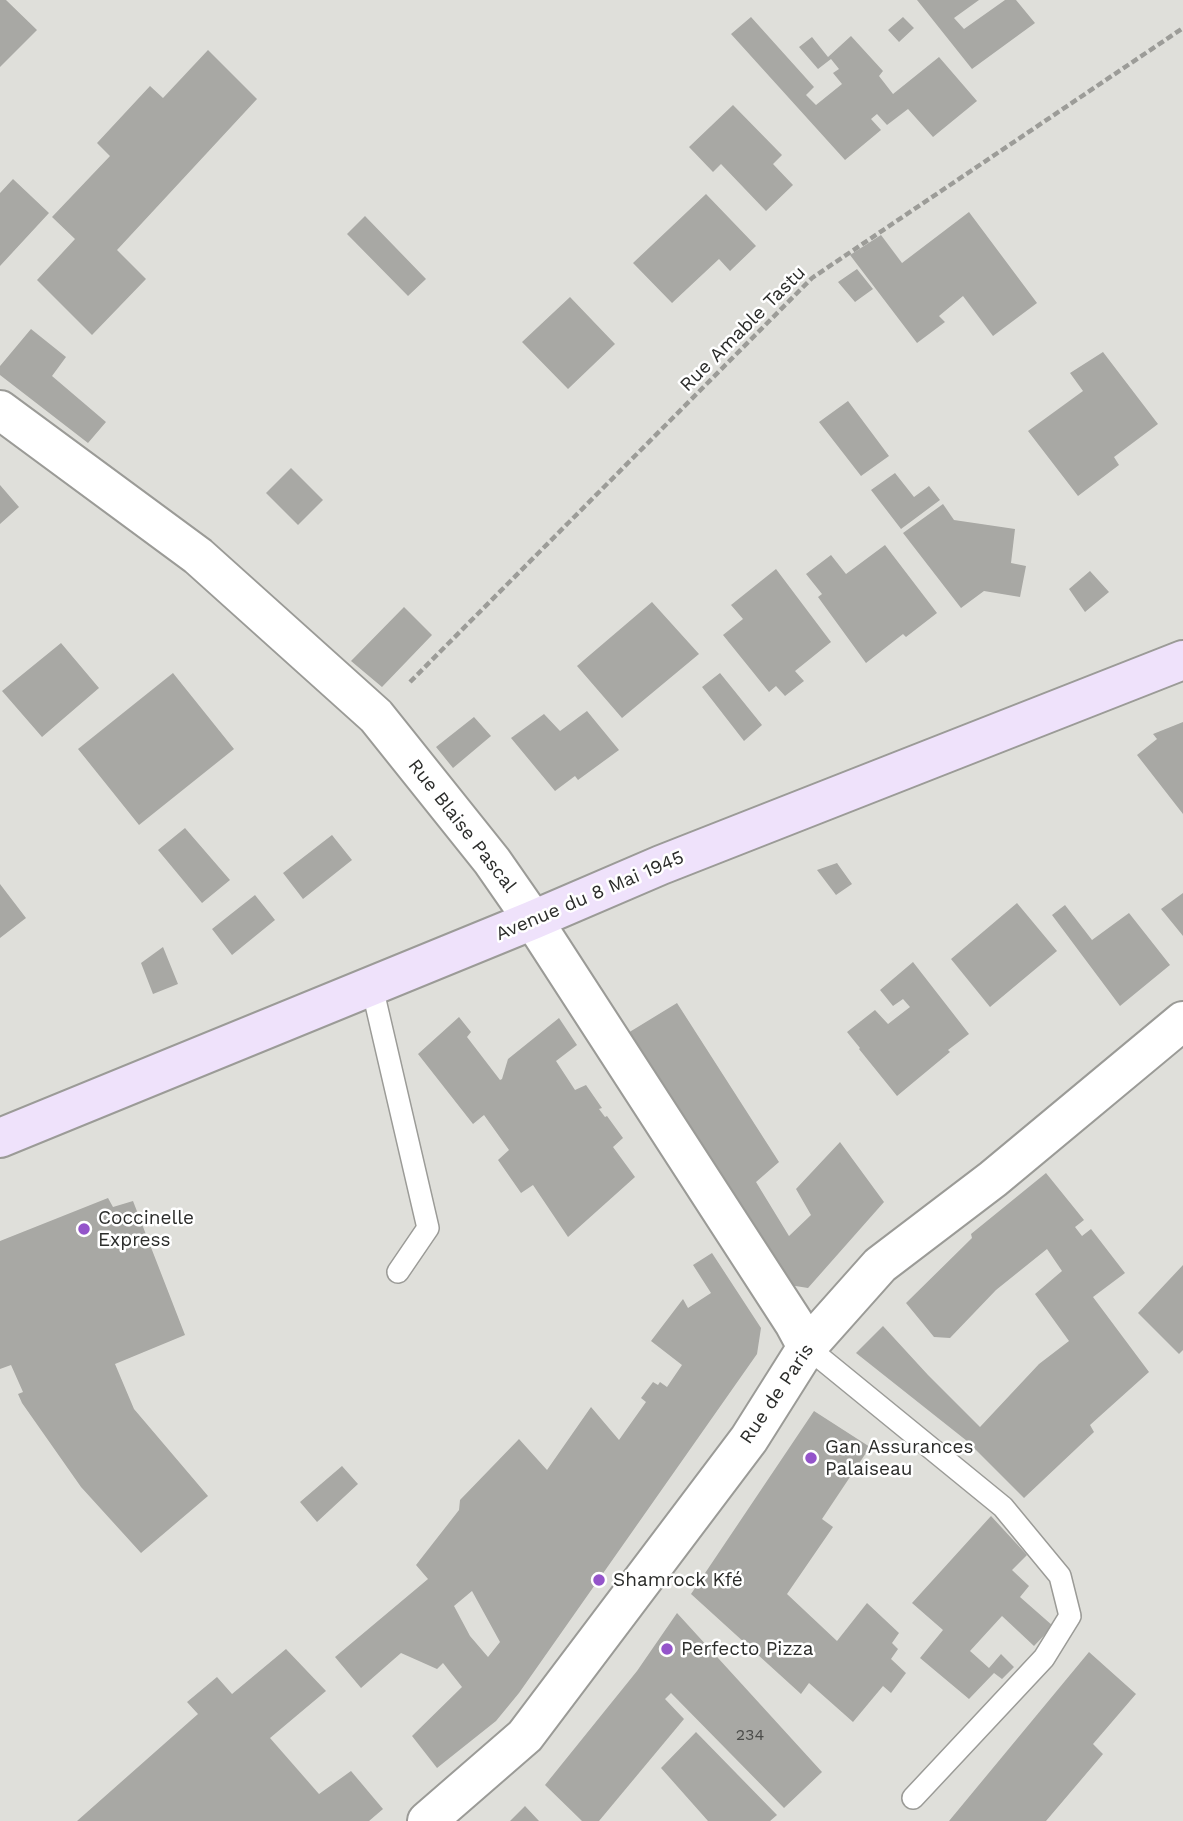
<!DOCTYPE html>
<html>
<head>
<meta charset="utf-8">
<style>
  body { margin:0 }
  canvas { display:block; background:#dfdfda }
</style>
</head>
<body>
<canvas width="1183" height="1821"></canvas>
<script>
const ctx = document.querySelector('canvas').getContext('2d');
ctx.lineJoin = 'round';
function fill(path, color) { ctx.fillStyle = color; ctx.fill(path, 'evenodd'); }
const toPath = rows => new Path2D(rows.map(r => 'M' + r).join(''));
function stroke(path, color, width, dash) { ctx.strokeStyle = color; ctx.lineWidth = width; ctx.lineCap = dash ? 'butt' : 'round'; ctx.setLineDash(dash || []); ctx.stroke(path); }
function label(font, color, halo, rows, align = 'center') {
  ctx.font = font + ' "Work Sans",sans-serif'; ctx.lineWidth = 5; ctx.setLineDash([]); ctx.textBaseline = 'middle'; ctx.strokeStyle = halo; ctx.fillStyle = color; for (const [text, x, y, turn = 0] of rows) {
    ctx.save(); ctx.translate(x, y); ctx.rotate((+turn || 0) * Math.PI / 180); ctx.textAlign = isNaN(turn) ? turn : align; if (halo) ctx.strokeText(text, 0, 0); ctx.fillText(text, 0, 0); ctx.restore();
  }
}
const building = toPath([
  [0,0,6,0,37,30,0,67],
  [917,0,979,0,954,18,964,29,1005,0,1016,0,1035,23,972,69],
  [751,17,814,87,806,95,816,105,842,84,833,73,839,69,831,59,818,69,799,47,812,37,828,57,851,36,883,71,879,76,893,94,939,57,977,101,933,137,908,109,887,125,877,114,871,119,881,130,845,160,731,34],
  [903,17,914,28,899,42,888,30],
  [208,50,257,99,117,250,146,279,92,335,37,280,75,239,52,217,110,156,97,143,150,86,163,98],
  [733,105,782,155,773,164,793,185,766,211,721,164,713,172,689,147],
  [13,179,49,213,0,266,0,193],
  [706,194,756,246,730,271,719,259,672,303,633,263],
  [969,212,1037,303,993,336,963,296,939,316,945,322,917,343,850,255,881,235,902,263],
  [365,216,426,279,408,296,347,234],
  [857,269,873,289,855,302,838,282],
  [570,297,615,344,568,389,522,342],
  [31,329,66,357,52,376,106,422,88,443,0,375,0,366],
  [1103,352,1158,424,1114,457,1119,465,1078,496,1028,431,1083,391,1070,373],
  [848,401,889,456,861,476,819,422],
  [291,468,323,500,298,525,266,493],
  [895,473,914,497,929,486,940,500,901,529,871,490],
  [0,485,19,507,0,524],
  [943,504,954,520,1015,529,1011,563,1026,566,1020,597,984,591,961,608,903,533],
  [885,545,937,613,906,637,903,634,866,663,818,597,822,594,806,574,831,555,846,574],
  [776,569,831,642,795,671,804,681,785,696,776,686,769,692,723,635,743,619,731,605],
  [1090,571,1109,592,1085,612,1069,589],
  [652,602,699,654,622,718,577,666],
  [404,607,432,635,382,687,351,661],
  [61,643,99,688,42,737,2,691],
  [173,673,234,749,139,825,78,749],
  [720,673,762,725,744,741,702,687],
  [587,711,619,750,578,780,575,776,555,791,511,738,544,714,560,731],
  [474,717,491,736,453,768,436,747],
  [1183,722,1183,814,1137,755,1157,739,1153,734],
  [185,828,230,880,202,903,158,850],
  [332,835,352,860,303,899,283,873],
  [837,863,852,884,836,895,817,870],
  [0,884,26,918,0,938],
  [1183,893,1183,936,1161,909],
  [255,895,275,920,232,955,212,929],
  [1017,903,1057,951,990,1007,951,959],
  [1065,905,1092,940,1129,913,1170,965,1120,1006,1052,915],
  [163,947,178,984,153,994,141,963],
  [913,962,969,1034,948,1050,950,1052,897,1096,859,1049,860,1048,847,1032,875,1010,888,1024,910,1007,903,999,893,1006,880,990],
  [677,1003,779,1162,756,1182,789,1236,811,1215,796,1189,840,1142,884,1202,808,1288,783,1284,623,1036],
  [459,1017,471,1032,467,1037,500,1080,502,1079,508,1059,559,1018,577,1045,556,1061,575,1090,586,1085,602,1108,599,1109,605,1117,607,1116,623,1138,613,1147,635,1177,568,1237,533,1185,521,1193,498,1160,509,1150,484,1115,473,1124,418,1054],
  [1046,1173,1084,1220,1075,1227,1082,1236,1091,1229,1125,1273,1093,1297,1149,1372,1090,1425,1094,1432,1024,1498,967,1441,856,1353,883,1326,928,1375,980,1427,1039,1364,1069,1341,1035,1294,1062,1271,1047,1249,996,1290,950,1338,934,1337,906,1303,972,1238,971,1234],
  [108,1198,113,1207,133,1201,185,1335,115,1364,134,1409,208,1496,141,1553,81,1487,22,1403,18,1394,23,1392,11,1365,0,1369,0,1241],
  [712,1253,761,1328,757,1354,519,1693,496,1721,437,1768,412,1736,462,1687,443,1663,437,1669,401,1653,361,1688,335,1657,428,1579,416,1565,459,1510,460,1500,519,1439,547,1470,591,1407,619,1440,646,1402,641,1398,653,1382,658,1385,660,1382,667,1387,682,1365,651,1341,683,1299,688,1308,711,1293,693,1265],
  [472,1591,500,1642,488,1657,470,1636,454,1606],
  [1183,1265,1183,1350,1179,1354,1138,1313],
  [814,1411,870,1447,822,1519,833,1527,787,1594,837,1641,867,1603,899,1633,892,1643,898,1649,891,1659,906,1673,891,1693,883,1686,853,1722,809,1683,801,1694,691,1594],
  [342,1466,358,1484,317,1522,300,1502],
  [991,1516,1027,1555,1012,1570,1029,1586,1020,1597,1053,1626,1034,1646,1002,1616,970,1651,989,1668,1001,1654,1014,1667,1002,1679,994,1673,969,1699,920,1658,943,1630,912,1603],
  [677,1613,822,1772,784,1808,671,1693,665,1699,684,1719,599,1821,582,1821,545,1785,637,1671],
  [286,1649,326,1691,270,1738,319,1794,351,1771,383,1809,369,1821,77,1821,198,1714,187,1702,217,1677,232,1694],
  [1089,1652,1136,1694,1093,1744,1103,1754,1046,1821,949,1821],
  [696,1732,777,1815,770,1821,708,1821,661,1768],
  [525,1806,539,1821,510,1821]
]);
const path = toPath([
  [410,682,812,278,1183,28]
]);
const service = toPath([
  [372,987,428,1228,398,1272],
  [807,1347,1003,1507,1060,1576,1070,1616,1044,1658,913,1798]
]);
const minor = toPath([
  [533,920,794,1323,807,1347],
  [427,1821,525,1736,749,1439,807,1347,880,1265,993,1179,1183,1021]
]);
const tertiary = toPath([
  [0,410,198,556,376,716,492,861,533,920]
]);
const secondary = toPath([
  [0,1138,533,920,661,865,1183,660]
]);
const markers = [
  [84,1229,7,"#9454ca"],
  [811,1458,7,"#9454ca"],
  [599,1580,7,"#9454ca"],
  [667,1649,7,"#9454ca"]
];
const numberNames = [
  ["234",750,1735]
];
const streetNames = [
  ["Rue Amable Tastu",743,329,-45],
  ["Rue Blaise Pascal",462,826,52],
  ["Avenue du 8 Mai 1945",590,896,-23],
  ["Rue de Paris",777,1394,-56]
];
const poiNames = [
  ["Coccinelle",98,1218],
  ["Express",98,1240],
  ["Gan Assurances",825,1447],
  ["Palaiseau",825,1469],
  ["Shamrock Kfé",613,1580],
  ["Perfecto Pizza",681,1649]
];
fill(building, '#a8a8a4');
stroke(service, '#9b9b97', 24);
stroke(minor, '#9b9b97', 42);
stroke(tertiary, '#9b9b97', 42);
stroke(secondary, '#9b9b97', 42);
stroke(path, '#9c9c98', 4.5, [7, 3.5]);
stroke(service, '#fff', 21);
stroke(minor, '#fff', 38);
stroke(tertiary, '#fff', 38);
stroke(secondary, '#efe2fb', 38);
for (const [x, y, r, color] of markers) { const dot = new Path2D(); dot.arc(x, y, r, 0, 2 * Math.PI); ctx.fillStyle = color; ctx.fill(dot); stroke(dot, '#fff', 2.5); }
label('16px', '#4b4c49', null, numberNames);
label('19px', '#2c2d2b', '#fff', streetNames);
label('19px', '#2c2d2b', '#fff', poiNames, 'left');
</script>
</body>
</html>
